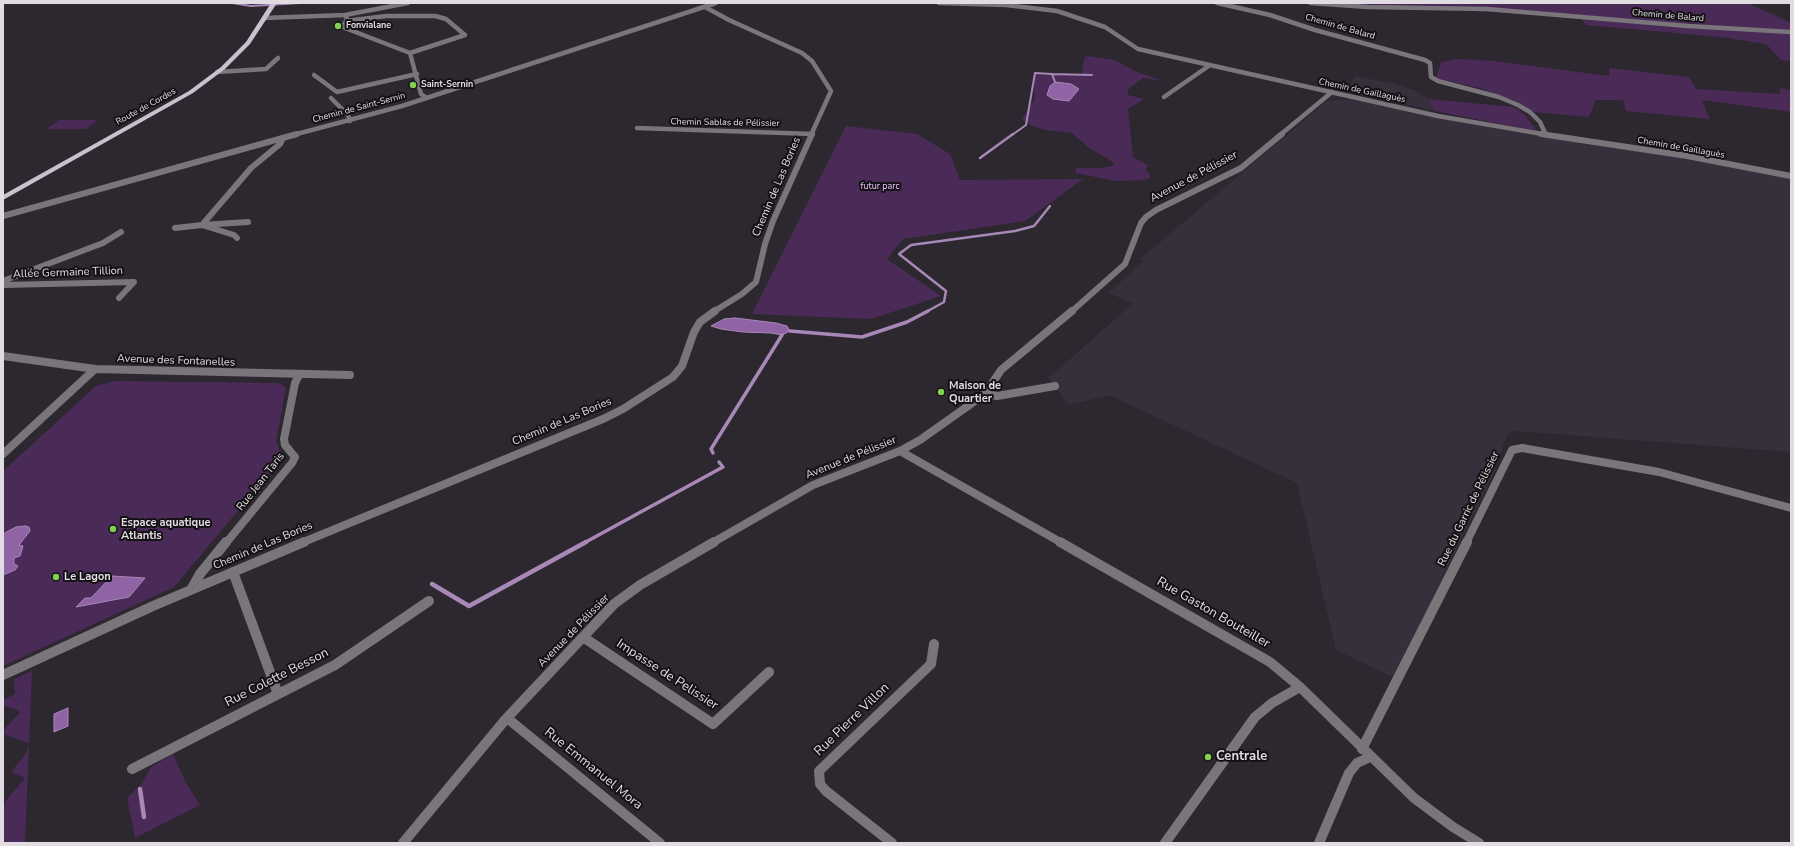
<!DOCTYPE html>
<html>
<head>
<meta charset="utf-8">
<style>
  body { margin:0 }
  #map { position:relative; width:1794px; height:846px; overflow:hidden; background:#2d2730; font-family:"Nunito Sans",sans-serif }
  canvas { display:block }
  .frame { position:absolute; inset:0; border:4px solid #e0dce2; pointer-events:none }
</style>
</head>
<body>
<div id="map">
<canvas width="1794" height="846"></canvas>
<div class="frame"></div>
</div>
<script>
const ctx = document.querySelector('canvas').getContext('2d');
ctx.lineJoin = 'round';
function fill(path, color) { ctx.fillStyle = color; ctx.fill(path, 'evenodd'); }
const toPath = rows => new Path2D(rows.map(r => 'M' + r).join(''));
function stroke(path, color, width, dash) { ctx.strokeStyle = color; ctx.lineWidth = width; ctx.lineCap = dash ? 'butt' : 'round'; ctx.setLineDash(dash || []); ctx.stroke(path); }
function label(font, color, halo, rows, align = 'center') {
  ctx.font = font + ' "Nunito Sans",sans-serif'; ctx.lineWidth = 4; ctx.setLineDash([]); ctx.textBaseline = 'middle'; ctx.strokeStyle = halo; ctx.fillStyle = color; for (const [text, x, y, turn = 0] of rows) {
    ctx.save(); ctx.translate(x, y); ctx.rotate((+turn || 0) * Math.PI / 180); ctx.textAlign = isNaN(turn) ? turn : align; if (halo) ctx.strokeText(text, 0, 0); ctx.fillText(text, 0, 0); ctx.restore();
  }
}
const built = toPath([
  [1355,76,1391,83,1417,91,1428,99,1435,111,1351,92,1349,86],
  [1351,99,1508,131,1670,156,1791,178,1791,452,1515,431,1507,435,1492,477,1393,677,1336,650,1297,483,1109,395,1069,405,1047,376,1051,376,1133,303,1108,293,1144,261,1139,260,1327,101]
]);
const green = toPath([
  [1289,3,1748,3,1791,23,1791,61,1781,60,1766,44,1721,37,1586,25,1581,18,1457,10,1395,9],
  [1087,56,1114,60,1137,72,1163,81,1143,78,1128,89,1128,95,1144,99,1128,109,1133,157,1148,165,1145,170,1150,174,1150,178,1143,180,1116,181,1075,173,1076,168,1102,168,1115,165,1110,160,1089,148,1072,133,1045,130,1030,125,1022,119,1035,99,1033,75,1082,75,1084,59],
  [1459,59,1494,61,1609,76,1609,68,1689,77,1696,89,1780,94,1780,88,1791,90,1791,112,1702,100,1710,119,1626,111,1623,100,1596,100,1589,117,1534,112,1518,102,1480,88,1436,78,1441,62],
  [1428,99,1514,107,1525,115,1537,131,1435,111],
  [59,120,98,120,86,129,46,129],
  [846,126,917,134,950,154,960,180,1083,179,1025,221,903,239,887,259,941,296,871,319,752,314],
  [115,381,279,383,286,388,276,441,282,458,174,587,3,666,3,471,96,386],
  [32,671,25,843,3,843,3,804,25,778,11,772,27,752,29,743,3,734,3,731,20,712,18,710,3,706,3,700,15,694,14,679],
  [173,754,185,781,200,805,135,838,127,798,141,785,151,767]
]);
const water = toPath([
  [1055,82,1071,84,1079,89,1069,101,1053,99,1047,95,1050,86,1055,82],
  [735,318,776,323,787,326,790,331,782,335,771,333,743,332,721,329,711,326,724,319,735,318],
  [25,526,29,527,30,531,19,545,23,546,20,556,14,558,14,564,18,566,15,570,3,575,3,534,16,527,25,526],
  [112,576,145,578,129,597,76,607,85,598,91,598,112,576],
  [68,708,68,726,54,732,54,714,68,708]
]);
const streamFar3 = toPath([
  [121,3,135,3],
  [232,3,251,6,300,3],
  [325,3,358,3],
  [1055,82,1052,74,1092,75],
  [1012,135,1026,125,1035,73,1052,74]
]);
const streamFar2 = toPath([
  [980,158,1013,134],
  [926,312,944,302,946,291,899,254,911,245,1015,231,1034,226,1050,206]
]);
const streamFar1 = toPath([
  [790,331,862,337,907,322,928,311],
  [713,453,711,449,782,335],
  [584,543,723,467,719,462]
]);
const stream = toPath([
  [432,584,469,606,586,542],
  [140,789,144,817]
]);
const streetFar3 = toPath([
  [939,3,1006,5,1057,11,1105,27,1138,49,1438,116,1548,135],
  [1217,3,1270,15,1315,30,1425,60,1430,63,1431,77,1438,81,1499,97,1518,105,1530,112,1540,122,1546,135],
  [1310,3,1368,7,1487,9,1688,26,1791,32],
  [705,7,729,20,802,53,812,61,831,91,811,135],
  [346,16,347,19,343,26,345,28,410,53,421,94,427,98],
  [264,18,345,15,408,3],
  [346,21,386,16,435,16,446,19,465,35,410,53],
  [217,72,266,69,278,58],
  [314,75,337,92,417,74],
  [1164,97,1210,65],
  [331,98,348,115,350,121],
  [637,128,813,134],
  [293,135,402,106,716,3],
  [1280,135,1332,92]
]);
const streetFar2 = toPath([
  [1541,134,1687,156,1791,176],
  [3,216,297,134],
  [248,222,202,225,251,168,280,144,283,138],
  [175,228,202,225,234,235,237,238],
  [3,281,103,243,121,232],
  [3,285,134,282,119,298],
  [713,312,742,294,756,282,765,244,773,221,812,134],
  [1071,312,1125,264,1141,223,1146,217,1156,210,1241,168,1282,134]
]);
const streetFar1 = toPath([
  [3,356,95,369,350,375],
  [985,394,997,396,1055,386],
  [900,451,1062,543],
  [3,454,95,369],
  [226,543,292,463,295,457,285,445,284,439,295,383,299,375],
  [301,543,603,419,623,409,673,377,682,366,694,332,700,322,715,311],
  [712,543,813,485,900,451,920,440,985,394,1001,370,1072,311],
  [1466,543,1512,450,1522,448,1659,472,1791,508]
]);
const street = toPath([
  [1060,542,1270,662,1300,687,1414,798,1453,827,1479,843],
  [233,572,278,694],
  [191,590,200,574,226,542],
  [583,637,713,724,769,672],
  [3,675,153,606,304,542],
  [507,718,660,843],
  [1362,749,1467,542],
  [132,769,335,665,429,601],
  [403,843,505,720,614,604,640,585,714,542],
  [892,843,826,791,820,784,819,771,931,664,934,644],
  [1165,843,1255,717,1272,703,1300,687],
  [1319,843,1349,773,1357,763,1370,757]
]);
const primary = toPath([
  [271,3,277,3,250,44,225,69,193,93,3,200,3,195,189,91,221,67,246,42,271,3]
]);
const markers = [
  [338,26,4,"#83d04f"],
  [413,85,4,"#83d04f"],
  [941,392,4,"#83d04f"],
  [113,529,4,"#83d04f"],
  [56,577,4,"#83d04f"],
  [1208,757,4,"#83d04f"]
];
const farStreetnames = [
  ["Chemin de Balard",1668,16,5],
  ["Chemin de Balard",1340,27,16],
  ["Chemin de Gaillaguès",1362,91,12],
  ["Route de Cordes",146,107,-29],
  ["Chemin de Saint-Sernin",359,108,-15],
  ["Chemin Sablas de Pélissier",725,123,1],
  ["Chemin de Gaillaguès",1681,148,10]
];
const farPoinames = [
  ["Fonvialane",346,26],
  ["Saint-Sernin",421,85]
];
const farParknames = [
  ["futur parc",880,187]
];
const streetNames = [
  ["Avenue de Pélissier",1194,177,-28],
  ["Chemin de Las Bories",777,187,-67],
  ["Allée Germaine Tillion",68,273,-2],
  ["Avenue des Fontanelles",176,361,2],
  ["Chemin de Las Bories",562,422,-23],
  ["Avenue de Pélissier",851,458,-22],
  ["Rue Jean Taris",261,482,-52],
  ["Rue du Garric de Pélissier",1469,509,-64],
  ["Chemin de Las Bories",263,546,-23],
  ["Avenue de Pélissier",574,631,-46]
];
const poiNames = [
  ["Maison de",949,386],
  ["Quartier",949,399],
  ["Espace aquatique",121,523],
  ["Atlantis",121,536],
  ["Le Lagon",64,577]
];
const nearStreetnames = [
  ["Rue Gaston Bouteiller",1213,613,30],
  ["Impasse de Pelissier",667,675,33],
  ["Rue Colette Besson",277,678,-27],
  ["Rue Pierre Villon",852,720,-44],
  ["Rue Emmanuel Mora",593,769,39]
];
const nearPoinames = [
  ["Centrale",1216,757]
];
fill(built, '#382f3d');
fill(green, '#4a2b58');
fill(water, '#9064a4');
stroke(water, '#a888b7', 1);
stroke(streamFar3, '#a888b7', 2);
stroke(streamFar2, '#a888b7', 2.5);
stroke(streamFar1, '#a888b7', 3.5);
stroke(stream, '#a888b7', 4.5);
stroke(streetFar3, '#79757a', 4.5);
stroke(streetFar2, '#79757a', 6);
stroke(streetFar1, '#79757a', 8);
stroke(street, '#79757a', 10);
fill(primary, '#c9c2cc');
for (const [x, y, r, color] of markers) { const dot = new Path2D(); dot.arc(x, y, r, 0, 2 * Math.PI); ctx.fillStyle = color; ctx.fill(dot); stroke(dot, '#141115', 1.5); }
label('9px', '#e0dce2', '#141115', farStreetnames);
label('bold 9px', '#e0dce2', '#141115', farPoinames, 'left');
label('9px', '#ebc7fc', '#141115', farParknames);
label('11px', '#e0dce2', '#141115', streetNames);
label('bold 11px', '#e0dce2', '#141115', poiNames, 'left');
label('13px', '#e0dce2', '#141115', nearStreetnames);
label('bold 13px', '#e0dce2', '#141115', nearPoinames, 'left');
</script>
</body>
</html>
